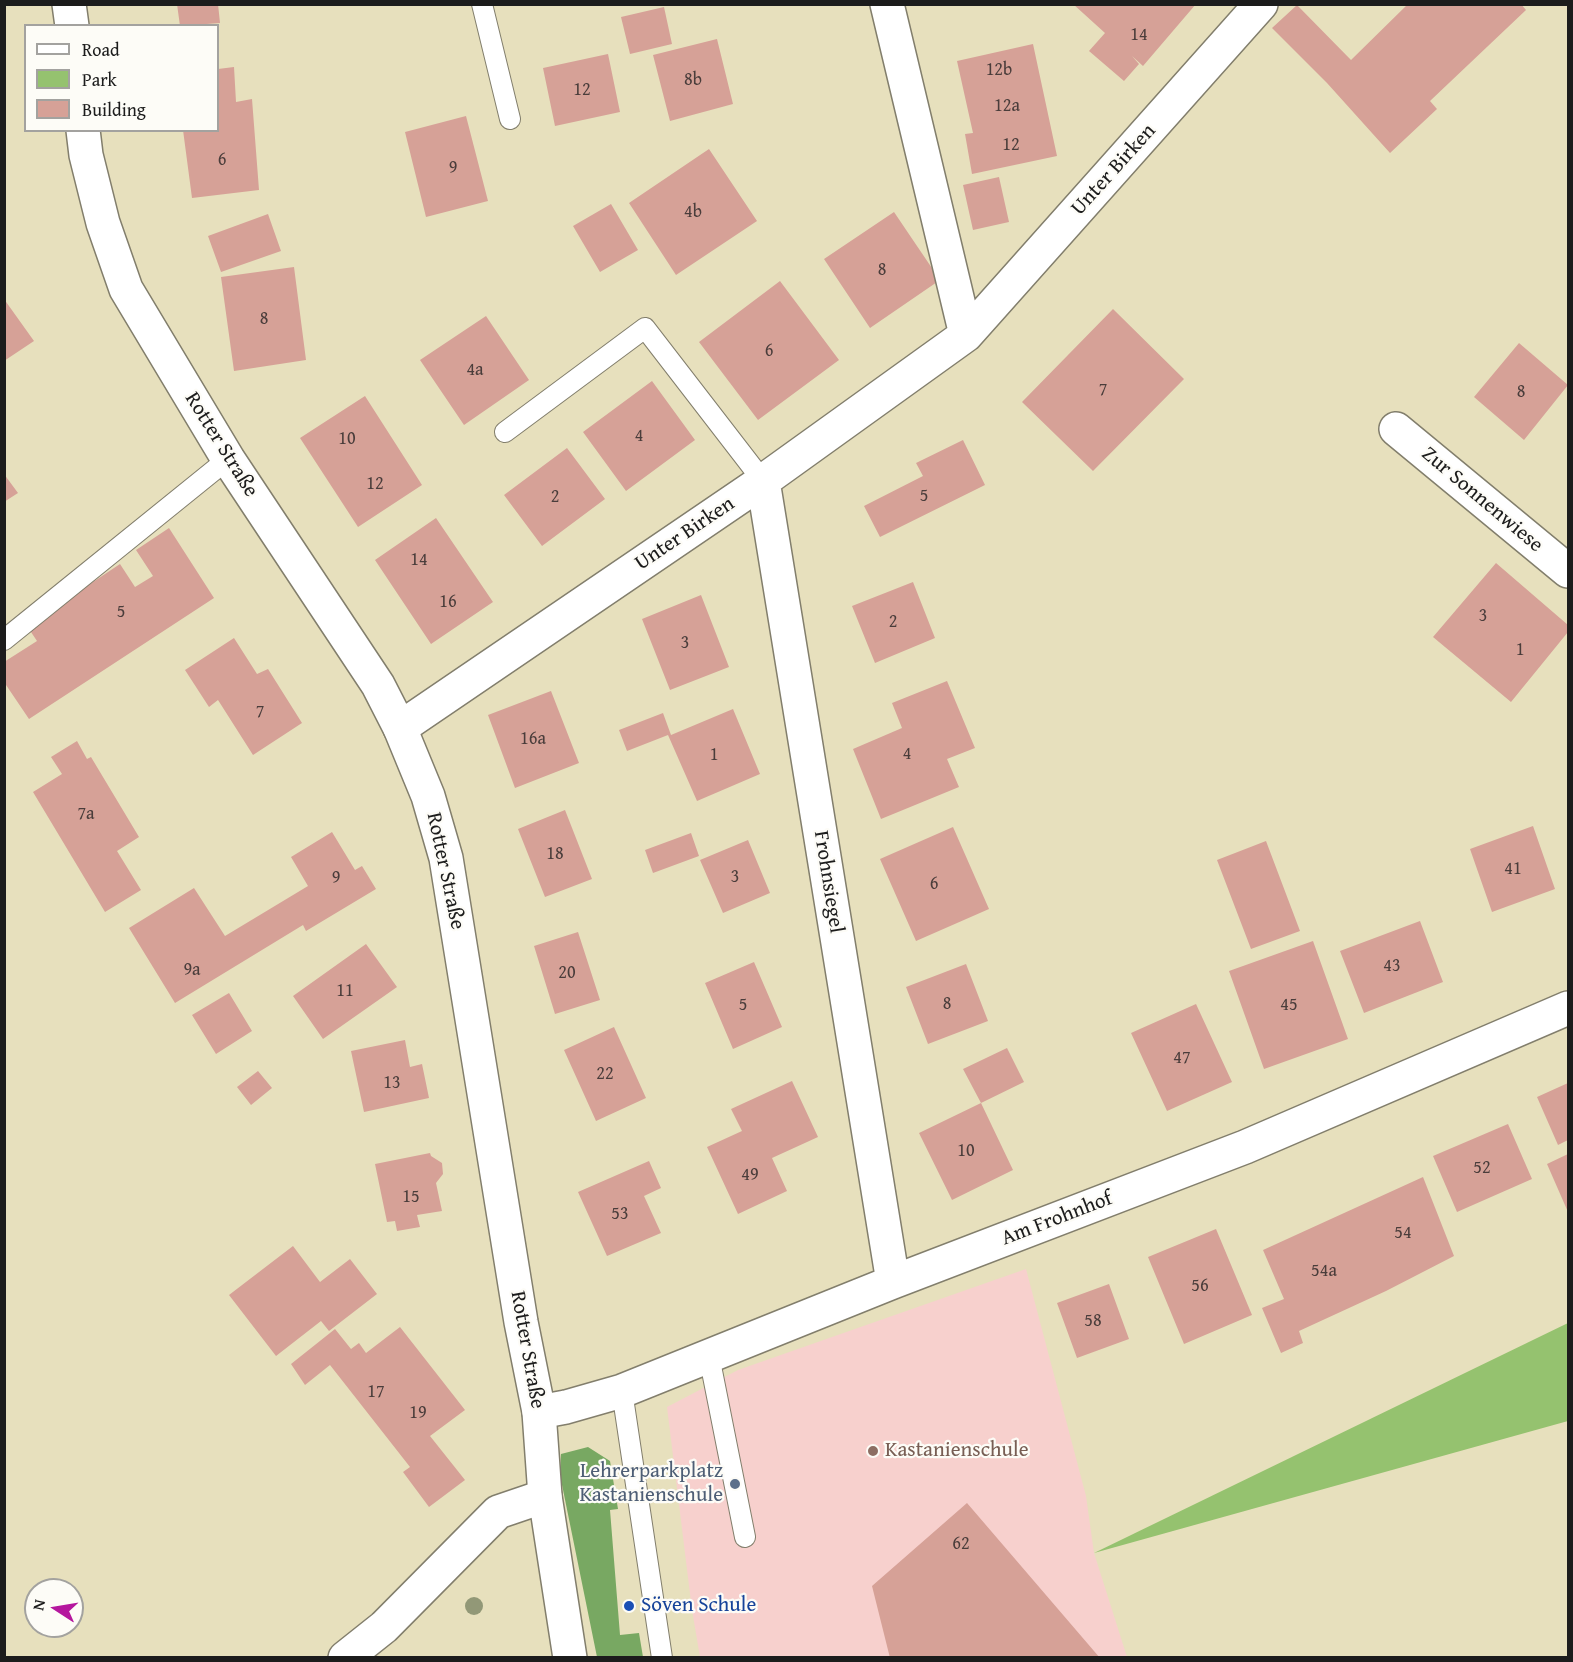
<!DOCTYPE html>
<html>
<head>
<meta charset="utf-8">
<style>
  body { margin:0 }
  #map { position:relative; width:1573px; height:1662px; overflow:hidden; background:#e7e0bd; font-family:"Gentium Book Plus",serif }
  canvas { display:block }
  .frame { position:absolute; inset:0; border:6px solid #1c1c1c; pointer-events:none }
  .legend { position:absolute; left:24px; top:24px; width:195px; height:108px; box-sizing:border-box; background:#fdfcf7; border:2px solid #a3a29f; margin:0; padding:8px 10px; list-style:none; font-size:18px; color:#1c1c1c }
  .legend li { display:flex; align-items:center; gap:12px; height:30px }
  .legend b { width:30px; border:2px solid #a3a29f }
  .north { position:absolute; left:24px; top:1578px; width:60px; height:60px; box-sizing:border-box; background:#fdfcf7; border:2px solid #a3a29f; border-radius:50%; rotate:282deg; font-size:16px; font-weight:700; line-height:24px; text-align:center; color:#1c1c1c }
  .north::after { content:''; display:block; margin:auto; width:21px; height:27px; background:#b5179e; clip-path:polygon(50% 0,100% 100%,50% 72%,0 100%) }
</style>
</head>
<body>
<div id="map">
<canvas width="1573" height="1662"></canvas>
<div class="frame"></div>
<ul class="legend">
<li><b style="height:8px;background:#fff"></b>Road</li>
<li><b style="height:16px;background:#95c26f"></b>Park</li>
<li><b style="height:16px;background:#d6a197"></b>Building</li>
</ul>
<div class="north">N</div>
</div>
<script>
const ctx = document.querySelector('canvas').getContext('2d');
ctx.lineJoin = 'round';
function fill(path, color) { ctx.fillStyle = color; ctx.fill(path, 'evenodd'); }
const toPath = rows => new Path2D(rows.map(r => 'M' + r).join(''));
function stroke(path, color, width, dash) { ctx.strokeStyle = color; ctx.lineWidth = width; ctx.lineCap = dash ? 'butt' : 'round'; ctx.setLineDash(dash || []); ctx.stroke(path); }
function label(font, color, halo, rows, align = 'center') {
  ctx.font = font + ' "Gentium Book Plus",serif'; ctx.lineWidth = 4.5; ctx.setLineDash([]); ctx.textBaseline = 'middle'; ctx.strokeStyle = halo; ctx.fillStyle = color; for (const [text, x, y, turn = 0] of rows) {
    ctx.save(); ctx.translate(x, y); ctx.rotate((+turn || 0) * Math.PI / 180); ctx.textAlign = isNaN(turn) ? turn : align; if (halo) ctx.strokeText(text, 0, 0); ctx.fillText(text, 0, 0); ctx.restore();
  }
}
const built = toPath([
  [1026,1269,1086,1496,1094,1553,1127,1657,700,1657,692,1610,667,1407,738,1370]
]);
const green = toPath([
  [1568,1323,1568,1421,1094,1553]
]);
const forest = toPath([
  [588,1447,610,1461,618,1509,610,1510,620,1635,639,1633,643,1657,597,1657,560,1475,561,1454]
]);
const building = toPath([
  [177,4,218,4,220,23,180,26],
  [1073,4,1196,4,1143,66,1132,56,1139,64,1124,81,1089,51,1105,33],
  [1408,4,1521,4,1526,10,1430,101,1437,109,1390,153,1327,83,1272,28,1297,5,1351,60],
  [664,7,672,44,630,54,621,17],
  [717,39,733,104,670,121,653,55],
  [1033,44,1057,156,972,174,965,134,973,133,957,61],
  [608,54,620,112,555,126,543,68],
  [234,67,236,102,252,99,259,190,192,198,183,130,218,130,218,69],
  [466,116,488,201,426,217,405,132],
  [709,149,757,221,676,275,629,203],
  [999,177,1009,222,973,230,963,185],
  [611,204,638,250,600,272,573,226],
  [894,212,940,280,870,328,824,259],
  [268,214,281,251,221,272,208,236],
  [294,267,306,360,234,371,221,277],
  [780,281,839,360,758,420,699,342],
  [4,299,34,341,4,361],
  [1113,309,1184,379,1093,471,1022,402],
  [486,316,529,380,464,425,420,360],
  [1519,343,1568,385,1524,440,1474,397],
  [652,381,695,440,626,491,583,432],
  [365,396,422,485,358,527,300,438],
  [963,440,985,485,880,537,864,506,923,476,916,463],
  [567,448,605,499,542,546,504,495],
  [4,474,18,493,4,502],
  [436,518,493,602,431,644,375,560],
  [169,528,214,598,29,719,4,682,4,662,37,641,27,626,120,564,135,587,153,576,136,550],
  [1496,563,1568,625,1568,632,1511,702,1433,637],
  [913,582,935,638,875,663,852,606],
  [701,595,729,667,670,690,642,619],
  [234,638,257,674,268,669,302,723,253,755,218,700,209,707,185,670],
  [947,681,975,748,947,759,959,787,881,819,853,749,902,728,892,703],
  [551,691,579,763,515,788,488,715],
  [733,709,760,774,697,801,668,735,627,751,619,730,663,713,671,735],
  [77,741,87,759,91,757,139,837,117,851,141,890,105,912,33,792,62,774,51,757],
  [565,810,592,879,545,897,518,829],
  [1533,826,1555,889,1492,912,1470,849],
  [953,827,989,909,916,941,880,859],
  [332,832,355,870,362,866,376,889,306,931,303,925,175,1003,129,928,194,888,225,936,308,886,291,857],
  [691,833,699,856,653,873,645,850],
  [748,840,770,893,723,913,700,860],
  [1266,841,1300,931,1251,949,1217,860],
  [1420,921,1443,982,1364,1013,1340,951],
  [578,932,600,1000,555,1014,534,946],
  [1313,941,1348,1039,1264,1069,1229,971],
  [366,944,397,987,323,1039,293,996],
  [754,962,782,1027,733,1049,705,983],
  [966,964,988,1021,928,1044,906,987],
  [229,993,252,1031,216,1054,192,1015],
  [1196,1004,1232,1082,1167,1111,1131,1033],
  [614,1027,646,1098,596,1121,564,1050],
  [405,1040,410,1067,422,1064,429,1098,364,1112,351,1051],
  [1007,1048,1024,1082,981,1103,963,1069],
  [258,1071,272,1088,251,1105,237,1087],
  [792,1081,818,1137,772,1158,787,1191,738,1214,707,1147,742,1131,731,1109],
  [1568,1083,1568,1140,1558,1145,1537,1097],
  [981,1103,1013,1170,952,1200,919,1133],
  [1508,1124,1532,1179,1457,1212,1433,1156],
  [430,1153,431,1156,442,1163,443,1174,436,1183,442,1211,417,1215,420,1227,397,1231,395,1221,387,1222,375,1164],
  [1568,1154,1568,1212,1547,1164],
  [649,1161,661,1188,644,1196,661,1233,607,1256,578,1192],
  [1423,1177,1454,1256,1386,1291,1299,1331,1303,1343,1281,1353,1262,1308,1284,1299,1263,1250],
  [1216,1229,1252,1315,1184,1344,1148,1257],
  [293,1246,320,1282,350,1259,377,1294,329,1331,321,1321,276,1356,229,1295],
  [1109,1284,1129,1339,1077,1358,1057,1303],
  [400,1327,465,1410,430,1436,465,1480,429,1507,403,1472,410,1467,330,1365,305,1385,291,1364,335,1329,351,1349,359,1343,366,1353],
  [967,1503,1100,1658,890,1658,872,1586]
]);
const service = toPath([
  [482,4,510,119],
  [505,432,645,328,763,481],
  [4,640,228,459],
  [709,1356,745,1537],
  [622,1391,662,1658]
]);
const minor = toPath([
  [887,4,966,335],
  [1396,429,1568,571],
  [763,481,893,1282],
  [400,728,763,481,966,335,1261,4],
  [539,1412,566,1407,622,1391,893,1282,1245,1147,1568,1008],
  [345,1658,384,1627,498,1512,545,1496]
]);
const tertiary = toPath([
  [69,4,72,26],
  [83,130,86,155,103,223,126,289,228,459,378,685,400,728,428,796,446,858,521,1322,539,1412,545,1496,570,1658]
]);
const trees = [
  [474,1606]
];
const markers = [
  [873,1451,6,"#8d6e63"],
  [735,1484,6,"#5c6f8a"],
  [629,1606,6,"#1a4fb4"]
];
const numberNames = [
  ["14",1139,35],
  ["12b",999,70],
  ["8b",693,80],
  ["12",582,90],
  ["12a",1007,106],
  ["12",1011,145],
  ["6",222,160],
  ["9",453,168],
  ["4b",693,212],
  ["8",882,270],
  ["8",264,319],
  ["6",769,351],
  ["4a",475,370],
  ["7",1103,390],
  ["8",1521,392],
  ["4",639,436],
  ["10",347,439],
  ["12",375,484],
  ["5",924,496],
  ["2",555,497],
  ["14",419,560],
  ["16",448,602],
  ["5",121,612],
  ["3",1483,616],
  ["2",893,622],
  ["3",685,643],
  ["1",1520,650],
  ["7",260,712],
  ["16a",533,739],
  ["4",907,754],
  ["1",714,755],
  ["7a",86,814],
  ["18",555,854],
  ["41",1513,869],
  ["3",735,877],
  ["9",336,878],
  ["6",934,884],
  ["43",1392,966],
  ["9a",192,970],
  ["20",567,973],
  ["11",345,991],
  ["8",947,1004],
  ["5",743,1005],
  ["45",1289,1005],
  ["47",1182,1058],
  ["22",605,1074],
  ["13",392,1083],
  ["10",966,1151],
  ["52",1482,1168],
  ["49",750,1175],
  ["15",411,1197],
  ["53",620,1214],
  ["54",1403,1233],
  ["54a",1324,1271],
  ["56",1200,1286],
  ["58",1093,1321],
  ["17",376,1392],
  ["19",418,1413],
  ["62",961,1544]
];
const streetNames = [
  ["Unter Birken",1114,170,-48],
  ["Rotter Straße",221,445,58],
  ["Zur Sonnenwiese",1482,500,40],
  ["Unter Birken",685,534,-34],
  ["Rotter Straße",445,871,78],
  ["Frohnsiegel",828,882,81],
  ["Am Frohnhof",1057,1219,-21],
  ["Rotter Straße",527,1350,80]
];
const educationNames = [
  ["Kastanienschule",885,1451]
];
const serviceNames = [
  ["Lehrerparkplatz",723,1472],
  ["Kastanienschule",723,1496]
];
const transitNames = [
  ["Söven Schule",641,1606]
];
fill(built, '#f7d0cd');
fill(green, '#95c26f');
fill(forest, '#78a862');
fill(building, '#d6a197');
stroke(service, '#827e6c', 22);
stroke(minor, '#827e6c', 36);
stroke(tertiary, '#827e6c', 36);
stroke(service, '#fff', 20);
stroke(minor, '#fff', 33);
stroke(tertiary, '#fff', 33);
ctx.fillStyle = '#929877';
for (const [x, y] of trees) { ctx.beginPath(); ctx.arc(x, y, 9, 0, 2 * Math.PI); ctx.fill(); }
for (const [x, y, r, color] of markers) { const dot = new Path2D(); dot.arc(x, y, r, 0, 2 * Math.PI); ctx.fillStyle = color; ctx.fill(dot); stroke(dot, '#fdfcf7', 2); }
label('18px', '#4a3d3b', null, numberNames);
label('21px', '#1c1c1c', '#fdfcf7', streetNames);
label('21px', '#785e54', '#fdfcf7', educationNames, 'left');
label('21px', '#4e5e75', '#fdfcf7', serviceNames, 'right');
label('21px', '#164399', '#fdfcf7', transitNames, 'left');
</script>
</body>
</html>
